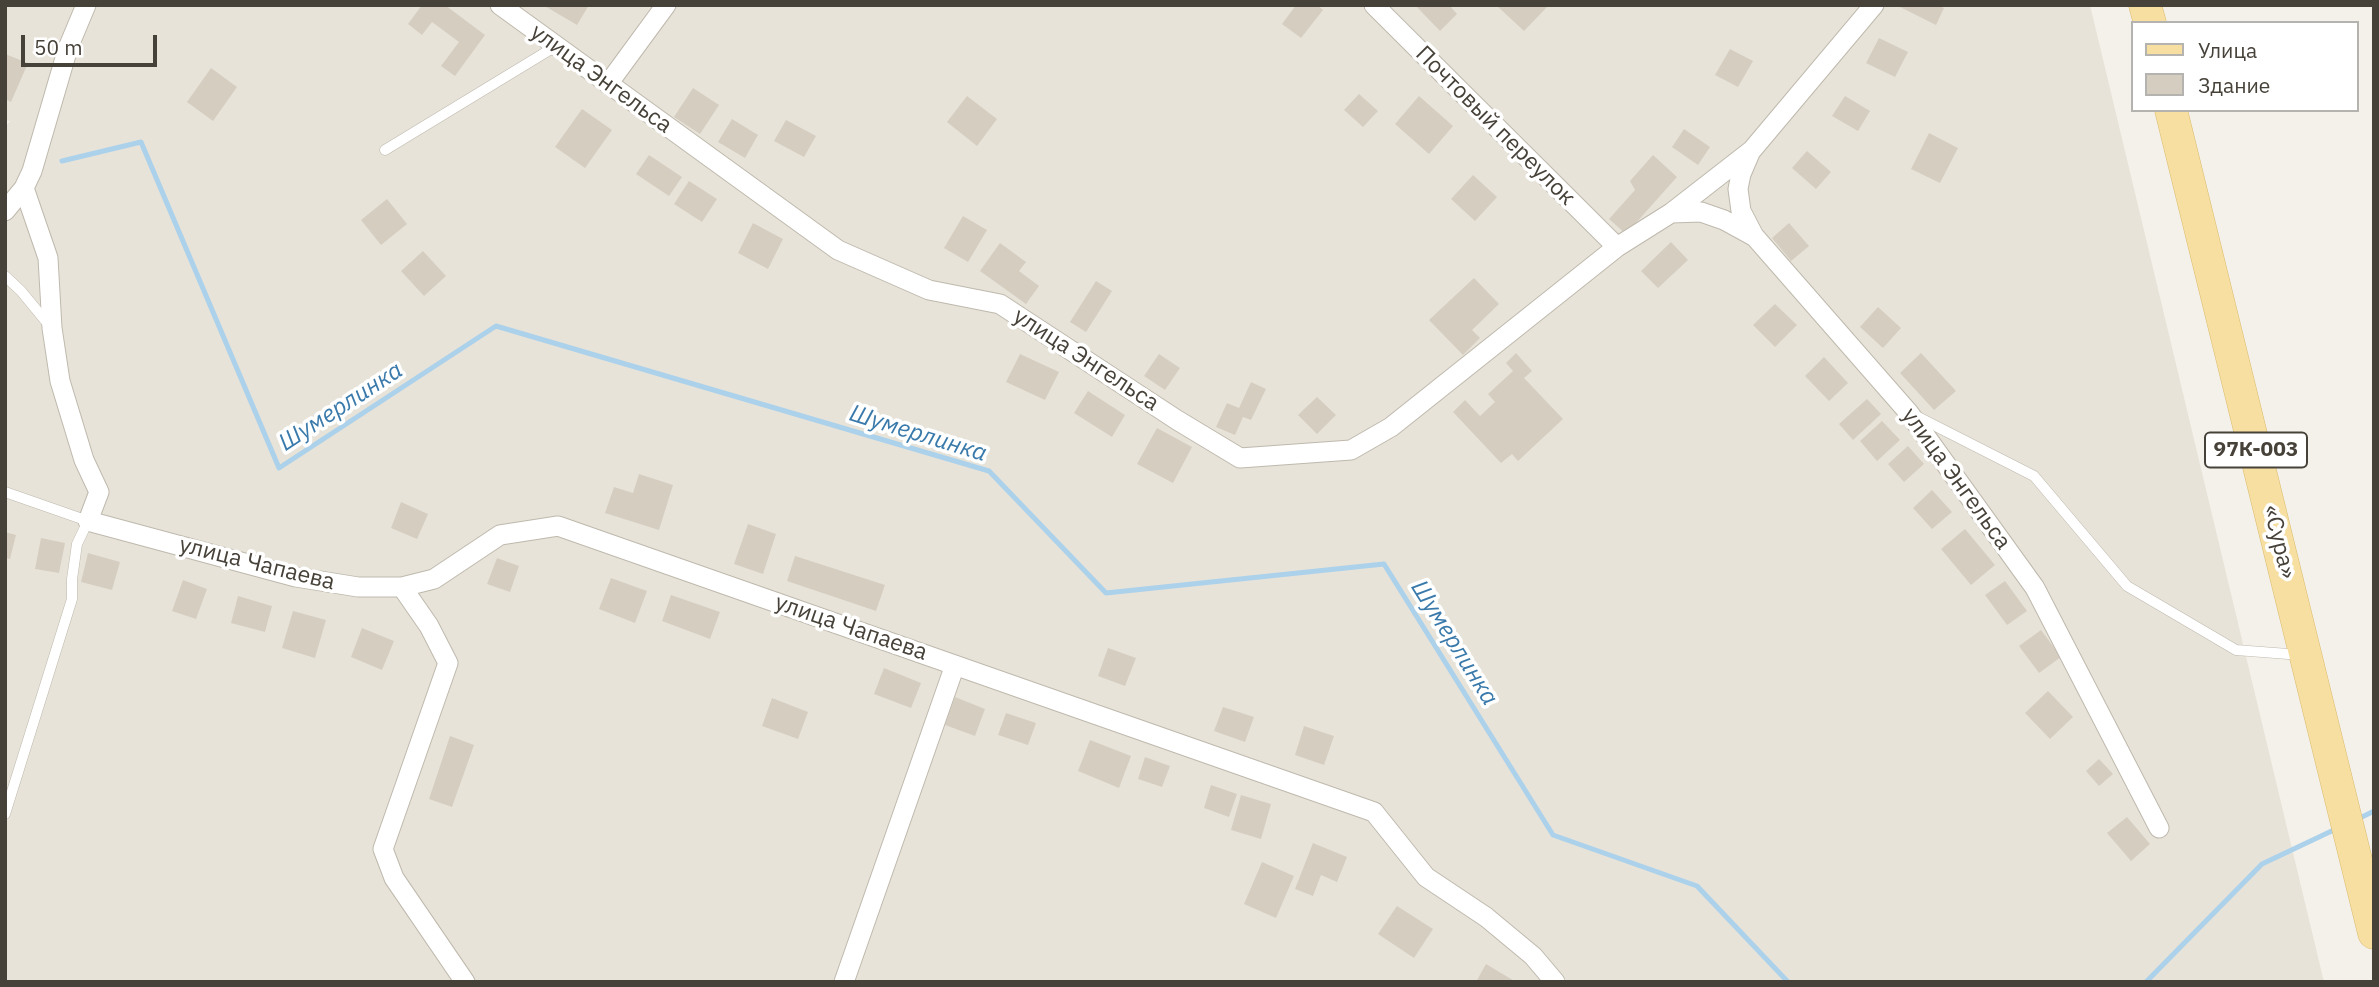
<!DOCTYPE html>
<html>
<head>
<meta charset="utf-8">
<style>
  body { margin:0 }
  #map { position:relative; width:2379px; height:987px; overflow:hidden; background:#f4f1ea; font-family:"IBM Plex Sans",sans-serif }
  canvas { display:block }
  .frame { position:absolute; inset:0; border:7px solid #474239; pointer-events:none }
  .legend { position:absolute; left:2131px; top:21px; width:228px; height:91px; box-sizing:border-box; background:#fff; border:2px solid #b5b3b0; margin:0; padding:9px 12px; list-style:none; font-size:21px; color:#474239 }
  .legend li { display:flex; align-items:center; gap:14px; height:35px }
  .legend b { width:35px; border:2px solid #b5b3b0 }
  .scale { position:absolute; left:21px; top:35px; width:136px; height:32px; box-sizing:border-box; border:4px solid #474239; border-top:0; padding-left:9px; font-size:21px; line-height:24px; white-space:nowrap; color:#474239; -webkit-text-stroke:5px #fff; paint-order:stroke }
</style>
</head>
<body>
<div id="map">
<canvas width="2379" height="987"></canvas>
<div class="frame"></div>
<ul class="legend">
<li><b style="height:9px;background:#f6dfa1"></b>Улица</li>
<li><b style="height:19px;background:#d5cdc0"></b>Здание</li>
</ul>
<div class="scale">50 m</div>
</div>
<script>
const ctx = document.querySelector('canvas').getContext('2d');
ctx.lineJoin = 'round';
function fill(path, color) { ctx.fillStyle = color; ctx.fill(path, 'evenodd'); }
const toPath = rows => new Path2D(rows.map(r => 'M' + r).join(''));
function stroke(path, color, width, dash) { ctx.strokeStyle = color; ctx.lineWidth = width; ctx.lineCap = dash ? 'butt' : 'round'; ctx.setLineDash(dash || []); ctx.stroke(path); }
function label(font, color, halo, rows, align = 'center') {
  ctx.font = font + ' "IBM Plex Sans",sans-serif'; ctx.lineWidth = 7; ctx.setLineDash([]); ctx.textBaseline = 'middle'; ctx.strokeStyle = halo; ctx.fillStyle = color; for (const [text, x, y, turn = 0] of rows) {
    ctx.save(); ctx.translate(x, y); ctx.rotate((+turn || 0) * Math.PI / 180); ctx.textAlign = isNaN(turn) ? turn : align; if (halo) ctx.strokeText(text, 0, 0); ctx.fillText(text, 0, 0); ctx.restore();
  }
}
const residential = toPath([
  [5,5,2090,5,2324,982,5,982,5,127,10,121,5,120]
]);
const stream = toPath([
  [62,161,141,142,279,468,496,326,989,471,1106,593,1384,564,1553,835,1697,886,1788,982],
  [2356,820,2374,811],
  [2146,982,2262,864,2338,828]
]);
const building = toPath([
  [422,5,445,5,485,35,455,76,441,66,459,42,432,22,422,35,408,24],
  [543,5,589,5,577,25],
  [1296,5,1317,5,1323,10,1301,38,1282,24],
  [1415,5,1449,5,1457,14,1440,31],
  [1496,5,1545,5,1547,7,1524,31],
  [1896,5,1937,5,1944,8,1936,25],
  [1879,38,1908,52,1895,77,1866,63],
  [1730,49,1753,61,1738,87,1715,75],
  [5,54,28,63,11,102,5,99],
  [211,68,237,87,213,121,187,102],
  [693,88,719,105,700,134,674,117],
  [1359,94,1378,111,1363,127,1344,110],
  [967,96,997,119,977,146,947,122],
  [1419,96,1453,126,1429,154,1395,124],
  [1845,96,1870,111,1858,131,1832,116],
  [582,109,612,130,585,168,555,147],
  [732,119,758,135,745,158,718,142],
  [786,120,816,136,804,157,774,141],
  [1684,129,1710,147,1698,165,1672,147],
  [1929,133,1958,148,1940,183,1911,169],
  [1807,151,1831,172,1816,189,1792,168],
  [649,155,682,177,669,196,636,174],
  [1653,155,1677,177,1626,234,1609,219,1635,190,1630,181],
  [1473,175,1497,197,1475,221,1451,199],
  [689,181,717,199,702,222,674,204],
  [387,199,407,224,381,245,361,220],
  [963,216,987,230,968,262,944,248],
  [753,223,783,239,768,269,738,253],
  [1789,223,1809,246,1791,261,1772,238],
  [1671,242,1688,260,1658,288,1641,271],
  [1000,243,1026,262,1019,271,1039,286,1026,304,980,271],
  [423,251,446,276,424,296,401,271],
  [1474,278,1499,304,1472,330,1480,338,1463,355,1429,320],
  [1096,281,1112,291,1086,332,1070,322],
  [1775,304,1797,325,1775,347,1753,325],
  [1878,307,1901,328,1883,348,1860,327],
  [1516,353,1532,371,1524,378,1563,419,1518,461,1512,454,1501,463,1453,412,1465,400,1480,416,1495,402,1488,394,1513,371,1506,363],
  [1921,353,1956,391,1934,410,1900,373],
  [1020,354,1059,372,1045,400,1006,382],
  [1159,354,1180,368,1165,390,1144,376],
  [1824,357,1848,383,1829,401,1805,376],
  [1251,382,1266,389,1251,420,1243,417,1235,435,1216,427,1227,403,1239,408],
  [1088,391,1125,415,1112,437,1074,413],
  [1317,397,1336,415,1317,434,1298,415],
  [1867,399,1881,414,1853,440,1839,424],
  [1882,421,1900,440,1877,461,1860,441],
  [1157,428,1192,447,1173,483,1137,464],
  [1908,446,1924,464,1904,482,1888,464],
  [639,474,673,485,659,530,605,513,614,487,633,493],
  [1932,490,1952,512,1932,529,1913,508],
  [401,502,428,514,417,539,391,528],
  [748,524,776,534,763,574,734,564],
  [1965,529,1995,565,1971,585,1941,549],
  [5,532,16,535,10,559,5,558],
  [41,538,65,543,59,573,35,569],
  [88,553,120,562,112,590,81,582],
  [795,556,885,585,876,611,787,581],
  [497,558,519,566,510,592,487,584],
  [611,578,647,591,635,623,599,609],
  [183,580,207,589,196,619,172,611],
  [2005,581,2027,611,2007,625,1985,595],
  [671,595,720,612,710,639,662,621],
  [238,596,272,606,265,632,231,623],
  [293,611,326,620,315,658,282,648],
  [362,628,394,641,382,670,351,657],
  [2041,630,2061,657,2039,673,2019,646],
  [1108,648,1136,658,1125,686,1098,676],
  [884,668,921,683,911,708,874,694],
  [2048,691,2073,717,2050,739,2025,713],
  [955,697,985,709,975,736,945,725],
  [772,698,808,712,798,739,762,726],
  [1223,707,1254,717,1245,742,1214,731],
  [1006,713,1036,723,1028,745,998,735],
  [1304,726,1334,736,1324,765,1295,755],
  [450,736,474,745,452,807,429,799],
  [1090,740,1131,756,1119,788,1078,771],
  [1145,757,1170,766,1162,787,1138,779],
  [2099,759,2113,774,2099,786,2086,771],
  [1211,785,1237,794,1229,817,1204,808],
  [1241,795,1271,804,1261,839,1231,830],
  [2127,817,2150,844,2131,861,2107,833],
  [1313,843,1347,857,1337,882,1321,875,1313,896,1295,889],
  [1262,862,1294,876,1276,918,1244,904],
  [1397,906,1433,929,1414,958,1378,934],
  [1486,964,1516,982,1476,982]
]);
const lane = toPath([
  [385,150,556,46],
  [5,276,21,291,49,325],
  [1916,416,2034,476,2127,586,2236,650,2301,655],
  [5,492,88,521,77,544,72,579,72,599,5,814]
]);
const street = toPath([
  [500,5,838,250,929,290,1000,304,1177,420,1240,458,1351,450,1391,427,1617,247,1671,213,1752,150,1874,5],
  [1374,5,1617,247],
  [608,84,666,5],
  [1750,153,1741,174,1738,189,1741,211,1754,236],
  [24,188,48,258,52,328,60,381,84,460,99,492,88,521,296,577,358,587,402,587,434,579,500,535,558,526,1374,812,1426,877,1486,917,1533,956,1555,982],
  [5,211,24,188,32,171,68,48,86,5],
  [1671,213,1701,212,1724,220,1755,237,1909,413,2035,588,2159,828],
  [402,587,429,626,448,663,383,849,394,878,465,982],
  [844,982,955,665]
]);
const primary = toPath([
  [2145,5,2150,23],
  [2171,110,2374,933]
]);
const shields = [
  [2256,450,102]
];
const shieldNames = [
  ["97К-003",2256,450]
];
const streetNames = [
  ["улица Энгельса",601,79,36],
  ["Почтовый переулок",1495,126,45],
  ["улица Энгельса",1086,360,33],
  ["улица Энгельса",1956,479,54],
  ["«Сура»",2279,542,76],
  ["улица Чапаева",257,564,14],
  ["улица Чапаева",851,628,19]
];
const waterNames = [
  ["Шумерлинка",341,407,-33],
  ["Шумерлинка",918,434,17],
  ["Шумерлинка",1454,643,58]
];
fill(residential, '#e7e3d9');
stroke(stream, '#acd1eb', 5);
fill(building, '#d5cdc0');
stroke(lane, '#bfb9ad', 11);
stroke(street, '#bfb9ad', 21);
stroke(primary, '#dbbc71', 33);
stroke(lane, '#fff', 10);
stroke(street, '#fff', 19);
stroke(primary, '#f6dfa1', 32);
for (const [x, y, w] of shields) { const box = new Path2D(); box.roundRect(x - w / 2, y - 17.5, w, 35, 5); ctx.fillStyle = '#fff'; ctx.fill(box); stroke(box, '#474239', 2); }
label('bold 21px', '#474239', null, shieldNames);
label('23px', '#474239', '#fff', streetNames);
label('italic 24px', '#3a7aab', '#fff', waterNames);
</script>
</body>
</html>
